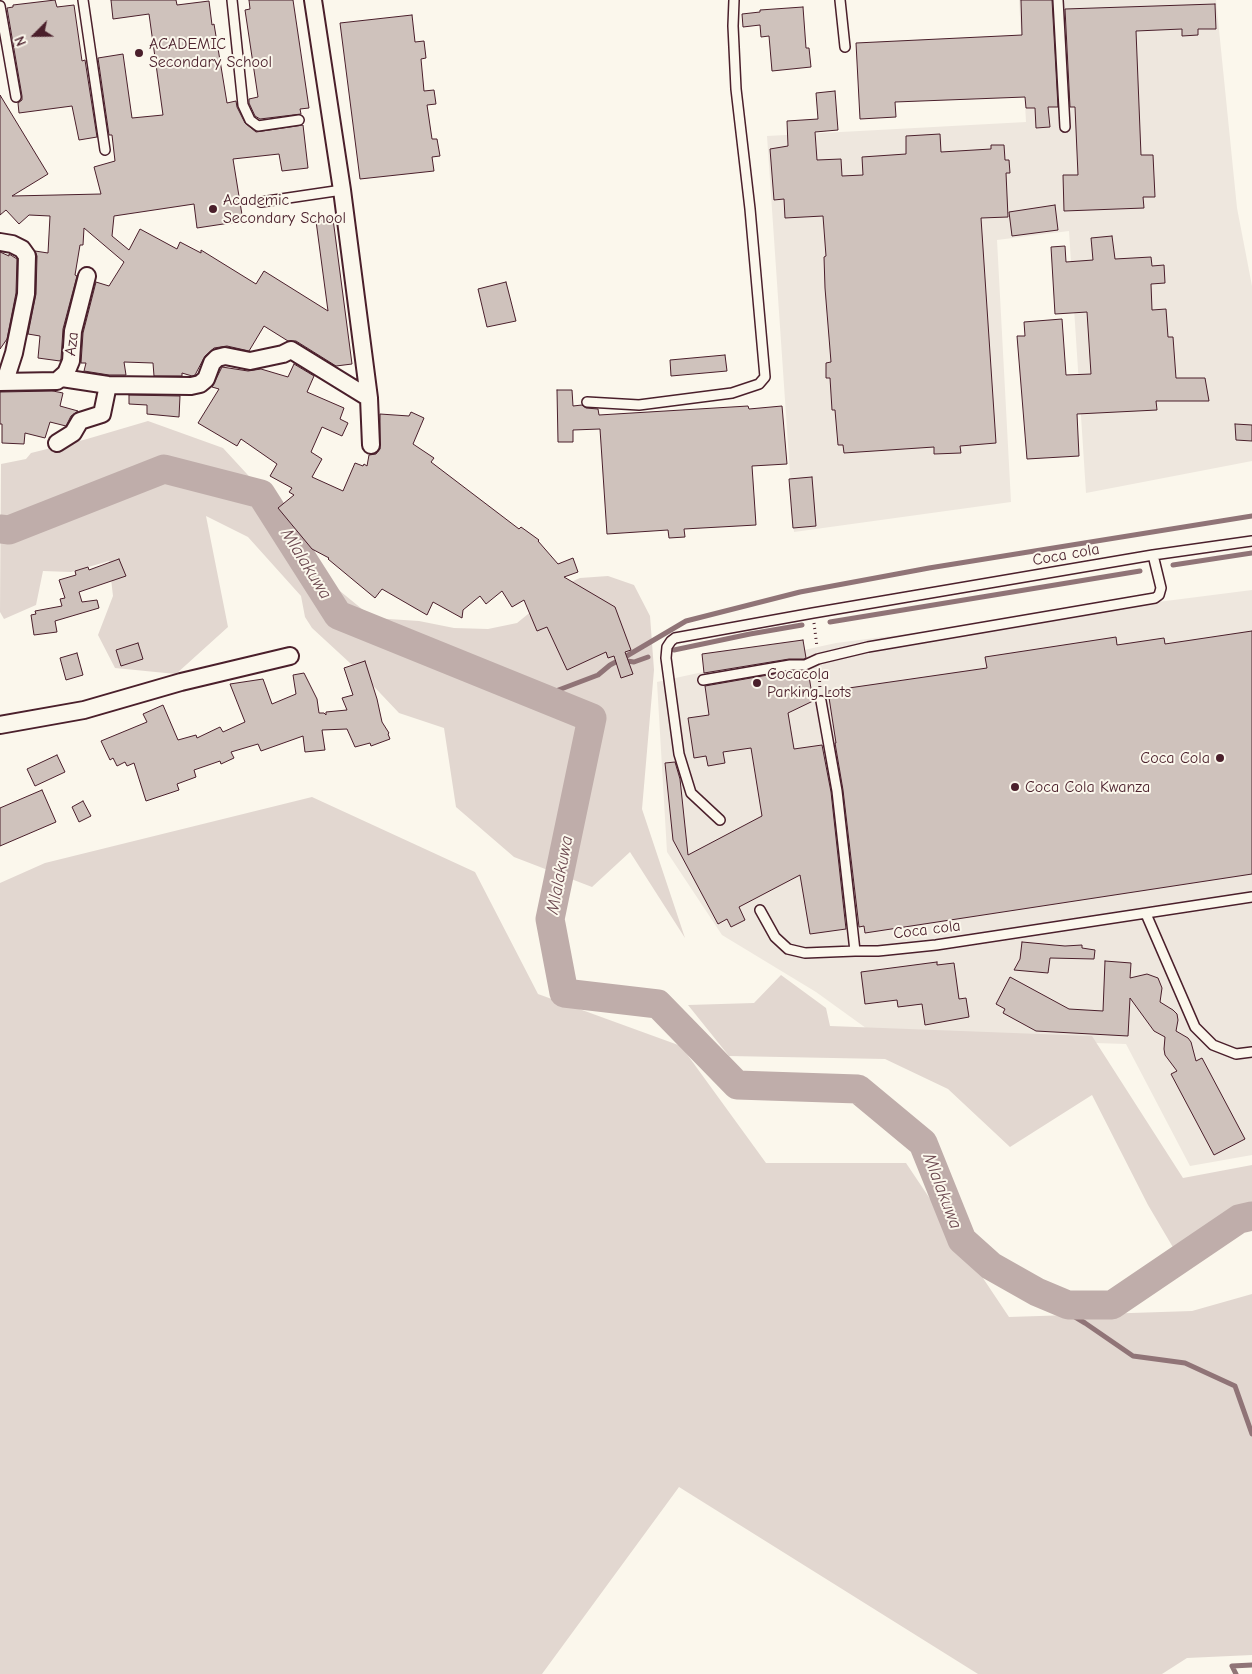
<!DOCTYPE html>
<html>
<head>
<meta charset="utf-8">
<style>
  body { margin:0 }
  #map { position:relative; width:1252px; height:1674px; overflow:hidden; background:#fbf7ec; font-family:"Comic Neue",sans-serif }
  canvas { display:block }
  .north { position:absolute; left:10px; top:10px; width:50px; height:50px; -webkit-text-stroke:4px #fbf7ec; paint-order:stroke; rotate:247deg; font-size:14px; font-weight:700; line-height:20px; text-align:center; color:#4a1f2b }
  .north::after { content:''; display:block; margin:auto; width:18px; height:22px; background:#4a1f2b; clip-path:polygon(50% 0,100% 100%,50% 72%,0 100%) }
</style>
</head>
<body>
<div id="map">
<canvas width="1252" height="1674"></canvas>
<div class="north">N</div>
</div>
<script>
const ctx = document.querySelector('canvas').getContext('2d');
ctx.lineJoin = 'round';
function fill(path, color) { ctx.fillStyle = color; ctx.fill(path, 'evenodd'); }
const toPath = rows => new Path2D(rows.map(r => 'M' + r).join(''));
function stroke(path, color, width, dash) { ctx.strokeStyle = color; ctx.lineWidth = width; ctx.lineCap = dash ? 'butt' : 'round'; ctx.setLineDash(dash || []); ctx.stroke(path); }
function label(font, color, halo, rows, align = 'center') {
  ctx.font = font + ' "Comic Neue",sans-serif'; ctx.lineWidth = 4; ctx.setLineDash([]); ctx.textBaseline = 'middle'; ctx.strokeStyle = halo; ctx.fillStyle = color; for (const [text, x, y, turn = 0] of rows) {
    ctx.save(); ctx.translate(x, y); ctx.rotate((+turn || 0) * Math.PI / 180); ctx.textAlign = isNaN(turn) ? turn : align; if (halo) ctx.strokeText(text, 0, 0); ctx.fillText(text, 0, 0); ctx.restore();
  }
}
const built = toPath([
  [1019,0,1216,0,1237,208,1252,286,1252,461,1086,493,1069,231,997,240,1011,502,794,532,767,136,1026,122],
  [1252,590,1252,1155,1190,1166,1126,1044,877,1036,816,992,722,935,667,852,657,682,836,643]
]);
const green = toPath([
  [148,421,223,448,258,486,270,496,283,524,307,557,335,587,373,618,419,621,454,628,488,629,517,623,564,585,580,578,608,576,634,585,650,616,654,670,642,809,685,938,630,852,592,887,514,857,456,807,444,728,399,713,363,675,312,628,305,617,301,596,248,537,206,516,228,627,176,674,115,668,98,635,113,596,109,561,71,572,43,571,36,605,4,619,0,612,1,464,26,459,31,453,87,439],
  [312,797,475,872,538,994,681,1046,766,1163,906,1163,1009,1317,1192,1311,1252,1294,1252,1655,1187,1658,1162,1674,978,1674,679,1487,542,1674,0,1674,0,883,45,863],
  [781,975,826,1008,830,1026,1092,1036,1183,1178,1252,1165,1252,1213,1239,1219,1184,1266,1148,1205,1092,1095,1010,1147,948,1089,885,1059,729,1056,688,1005,754,1003]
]);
const stream = toPath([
  [1173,565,1252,553],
  [830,622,1140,571],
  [674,650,750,634,802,625],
  [622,663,627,661,634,662,648,657],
  [540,697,598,675,610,665,625,657,686,621,800,592,929,568,1252,516],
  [991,1266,1085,1323,1133,1356,1185,1363,1235,1386,1252,1434],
  [1236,1674,1232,1666,1252,1665]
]);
const river = toPath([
  [0,529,9,530,164,469,261,494,338,615,592,718,550,919,564,993,658,1004,737,1085,858,1089,923,1143,962,1240,991,1266,1037,1292,1068,1305,1112,1305,1239,1219,1252,1216]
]);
const building = toPath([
  [55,0,57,7,74,5,82,61,85,60,97,137,79,140,72,106,19,113,18,103,22,100,22,96,7,8,13,7,13,5,55,0],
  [111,0,176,0,177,5,209,1,212,25,214,24,227,103,236,101,237,107,245,123,256,132,303,125,308,168,282,171,279,154,233,159,243,221,197,228,194,204,114,216,112,236,129,250,140,229,177,249,180,242,201,253,201,250,256,284,264,271,328,311,316,221,333,219,352,364,336,366,296,341,288,341,264,326,249,351,227,346,214,348,205,356,195,375,192,376,182,373,182,376,154,376,153,363,124,362,126,375,109,375,84,371,86,363,81,363,83,333,96,282,109,286,124,262,84,228,83,245,80,245,75,275,77,276,63,329,61,359,60,361,38,358,40,336,28,334,36,294,37,256,35,251,48,253,50,216,29,215,19,224,6,210,0,215,0,95,48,174,12,196,101,194,94,167,115,161,112,135,109,135,98,58,123,54,132,118,163,115,149,14,113,19,111,0],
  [249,0,293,0,309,108,300,109,301,114,260,119,255,116,249,103,249,99,258,97,245,10,250,9,249,0],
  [1021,0,1052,0,1058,107,1048,107,1050,127,1036,128,1035,108,1026,108,1025,97,895,102,896,117,860,119,856,43,1022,35,1021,0],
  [1215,4,1216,29,1198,29,1198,35,1182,36,1182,29,1136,31,1141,155,1153,155,1155,197,1143,197,1144,208,1064,211,1063,175,1078,175,1075,107,1070,107,1065,9,1215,4],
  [803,7,806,48,809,48,811,67,772,71,769,36,761,37,760,25,743,27,742,14,760,12,760,10,803,7],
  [412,15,415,42,424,41,426,58,421,59,424,91,434,90,436,104,427,105,432,139,437,139,440,156,432,157,434,171,360,179,340,23,412,15],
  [835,91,838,130,815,132,817,160,841,159,842,176,863,175,862,157,906,154,906,136,940,134,941,152,991,149,991,145,1004,145,1005,160,1009,160,1010,173,1006,173,1008,217,981,218,996,443,960,446,961,453,934,454,934,447,844,453,843,445,838,445,835,410,832,410,830,378,826,378,826,363,831,362,825,288,824,257,826,256,823,216,785,218,784,199,774,200,770,149,788,146,787,121,818,119,816,93,835,91],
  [1055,205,1058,230,1012,236,1009,212,1055,205],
  [1112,236,1115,259,1151,257,1152,266,1164,265,1165,283,1151,284,1152,310,1166,309,1168,337,1173,337,1176,378,1205,378,1209,401,1156,401,1157,410,1077,414,1079,456,1027,459,1017,336,1025,336,1024,322,1062,319,1066,375,1091,374,1087,312,1055,314,1051,247,1065,246,1066,262,1093,260,1091,238,1112,236],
  [0,252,9,256,9,254,17,259,16,293,7,339,0,349,0,252],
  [506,282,516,321,487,327,478,289,506,282],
  [725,355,727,371,671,376,670,360,725,355],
  [294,364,314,376,307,392,344,408,340,419,348,423,342,436,322,427,311,452,322,459,312,477,343,491,355,463,363,466,364,464,367,466,369,455,376,454,380,449,380,414,409,416,411,412,424,418,413,444,434,458,431,462,519,529,521,527,539,540,538,541,558,564,573,558,578,572,564,577,615,607,631,650,625,652,633,674,621,678,614,656,608,658,606,652,567,670,547,627,537,631,524,600,512,607,502,591,486,604,480,596,463,610,462,618,433,602,427,615,382,589,375,598,328,559,329,558,312,549,278,508,294,495,289,492,292,488,270,476,277,464,241,439,237,446,198,423,219,389,212,387,222,367,248,371,261,369,288,377,294,364],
  [557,390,572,390,573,406,582,405,586,408,598,409,599,415,748,406,749,409,782,406,787,464,752,466,756,525,684,529,685,537,669,538,668,530,607,534,600,429,573,430,573,442,558,442,557,390],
  [53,391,63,393,60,406,78,411,71,416,66,426,50,422,45,438,25,433,24,444,2,443,2,424,0,424,0,392,53,391],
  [129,395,180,396,179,417,147,414,147,405,129,404,129,395],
  [1235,424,1252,425,1252,441,1236,440,1235,424],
  [812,477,816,526,793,528,789,479,812,477],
  [119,559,126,576,79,592,82,602,97,600,99,608,55,621,57,632,34,635,31,615,36,614,35,611,62,606,60,599,65,598,59,580,76,575,75,571,88,567,89,570,119,559],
  [1252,631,1252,874,865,933,864,926,859,927,843,790,835,743,836,743,828,691,987,668,985,657,1116,637,1117,645,1164,638,1165,644,1252,631],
  [803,640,806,658,804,659,789,659,704,673,702,654,803,640],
  [138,643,143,659,121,666,116,650,138,643],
  [77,653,83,675,66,680,60,658,77,653],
  [365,661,377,699,382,722,389,733,388,734,390,739,371,746,370,743,355,747,347,729,322,730,325,750,305,752,303,736,261,751,258,744,231,752,234,758,221,764,220,761,194,770,196,777,177,784,179,790,146,801,134,763,127,766,125,762,117,766,113,758,110,760,101,741,147,722,143,714,163,705,178,740,196,735,197,738,220,727,223,732,245,722,230,684,263,679,272,704,296,694,293,675,304,673,317,699,319,713,324,713,326,715,326,712,347,710,342,698,353,695,344,668,365,661],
  [808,670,813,701,788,713,794,749,822,745,831,792,846,929,810,934,800,875,739,907,745,920,731,927,727,919,718,924,673,840,665,763,675,762,680,779,688,855,762,816,751,748,723,752,725,763,708,766,706,756,694,758,688,718,709,715,705,686,791,671,808,670],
  [57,755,65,772,35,786,27,769,57,755],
  [42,790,56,822,0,846,0,808,42,790],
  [83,801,91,816,79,822,72,807,83,801],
  [1022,942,1065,946,1082,945,1082,948,1095,950,1094,959,1050,958,1048,973,1014,970,1020,959,1022,942],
  [1105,961,1131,963,1130,978,1147,974,1158,978,1162,988,1160,1002,1173,1010,1177,1014,1178,1020,1176,1031,1188,1038,1191,1042,1196,1061,1202,1058,1245,1139,1214,1155,1171,1074,1177,1071,1165,1055,1164,1049,1165,1037,1154,1031,1130,998,1128,1036,1036,1031,1003,1013,1005,1009,996,1004,1010,977,1069,1009,1103,1011,1105,961],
  [937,962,937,965,954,963,959,999,966,998,969,1017,925,1025,922,1004,898,1007,897,1000,865,1004,861,972,937,962]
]);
const path = toPath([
  [814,623,817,647],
  [819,671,820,689]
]);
const service = toPath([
  [83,0,105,150],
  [232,0,243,105,250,120,258,126,299,120],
  [840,0,845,47],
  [1058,0,1065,127],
  [0,6,16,97],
  [261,202,342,190],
  [587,402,639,405,732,393,759,384,765,377,750,209,736,89,733,26,734,0],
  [703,680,790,665,805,665,818,659,868,647,1155,598,1159,595,1161,588,1153,555],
  [821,701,837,791,855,951,878,951,936,945,1252,897],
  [720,820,691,793,679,754,666,658,667,647,671,641,675,638,813,613,1153,555,1252,541],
  [760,910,775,937,788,949,805,953,855,951],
  [1146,914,1195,1027,1213,1045,1236,1054,1252,1052]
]);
const minor = toPath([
  [313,0,342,190,369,398,371,445],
  [0,242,12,244,22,249,27,256,26,294,14,353,5,381],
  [62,378,108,385,191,386,200,384,206,379,212,363,217,358,225,356,250,361,283,354,291,350,369,398],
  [0,382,57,381,66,373,71,361,73,331,87,276],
  [57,443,73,433,80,421,102,414,108,385],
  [0,725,84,710,181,682,290,656]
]);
const markers = [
  [139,53,5,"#4a1f2b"],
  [213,209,5,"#4a1f2b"],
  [757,683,5,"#4a1f2b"],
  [1220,758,5,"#4a1f2b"],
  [1015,787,5,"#4a1f2b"]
];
const poiNames = [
  ["ACADEMIC",149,44],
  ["Secondary School",149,62],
  ["Academic",223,200],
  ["Secondary School",223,218],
  ["Cocacola",767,674],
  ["Parking Lots",767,692],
  ["Coca Cola",1210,758,"right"],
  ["Coca Cola Kwanza",1025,787]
];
const streetNames = [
  ["Aza",72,344,-83],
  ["Coca cola",1066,555,-10],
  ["Coca cola",927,930,-7]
];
const waterNames = [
  ["Mlalakuwa",306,564,58],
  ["Mlalakuwa",560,875,-79],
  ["Mlalakuwa",942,1191,69]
];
fill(built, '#eee7de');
fill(green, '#e2d7d0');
stroke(stream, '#907477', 5);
stroke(river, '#bfadaa', 29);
fill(building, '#cfc2bc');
stroke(building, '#4a1f2b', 1);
stroke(service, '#4a1f2b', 12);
stroke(minor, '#4a1f2b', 20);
stroke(path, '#4a1f2b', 3, [1, 4]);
stroke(service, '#fbf7ec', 9);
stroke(minor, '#fbf7ec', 16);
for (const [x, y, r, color] of markers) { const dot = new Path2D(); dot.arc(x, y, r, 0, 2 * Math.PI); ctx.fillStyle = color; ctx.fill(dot); stroke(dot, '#fbf7ec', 2); }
label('16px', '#4a1f2b', '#fbf7ec', poiNames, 'left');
label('16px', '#4a1f2b', '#fbf7ec', streetNames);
label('italic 18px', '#6d4a51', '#fbf7ec', waterNames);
</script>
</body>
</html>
